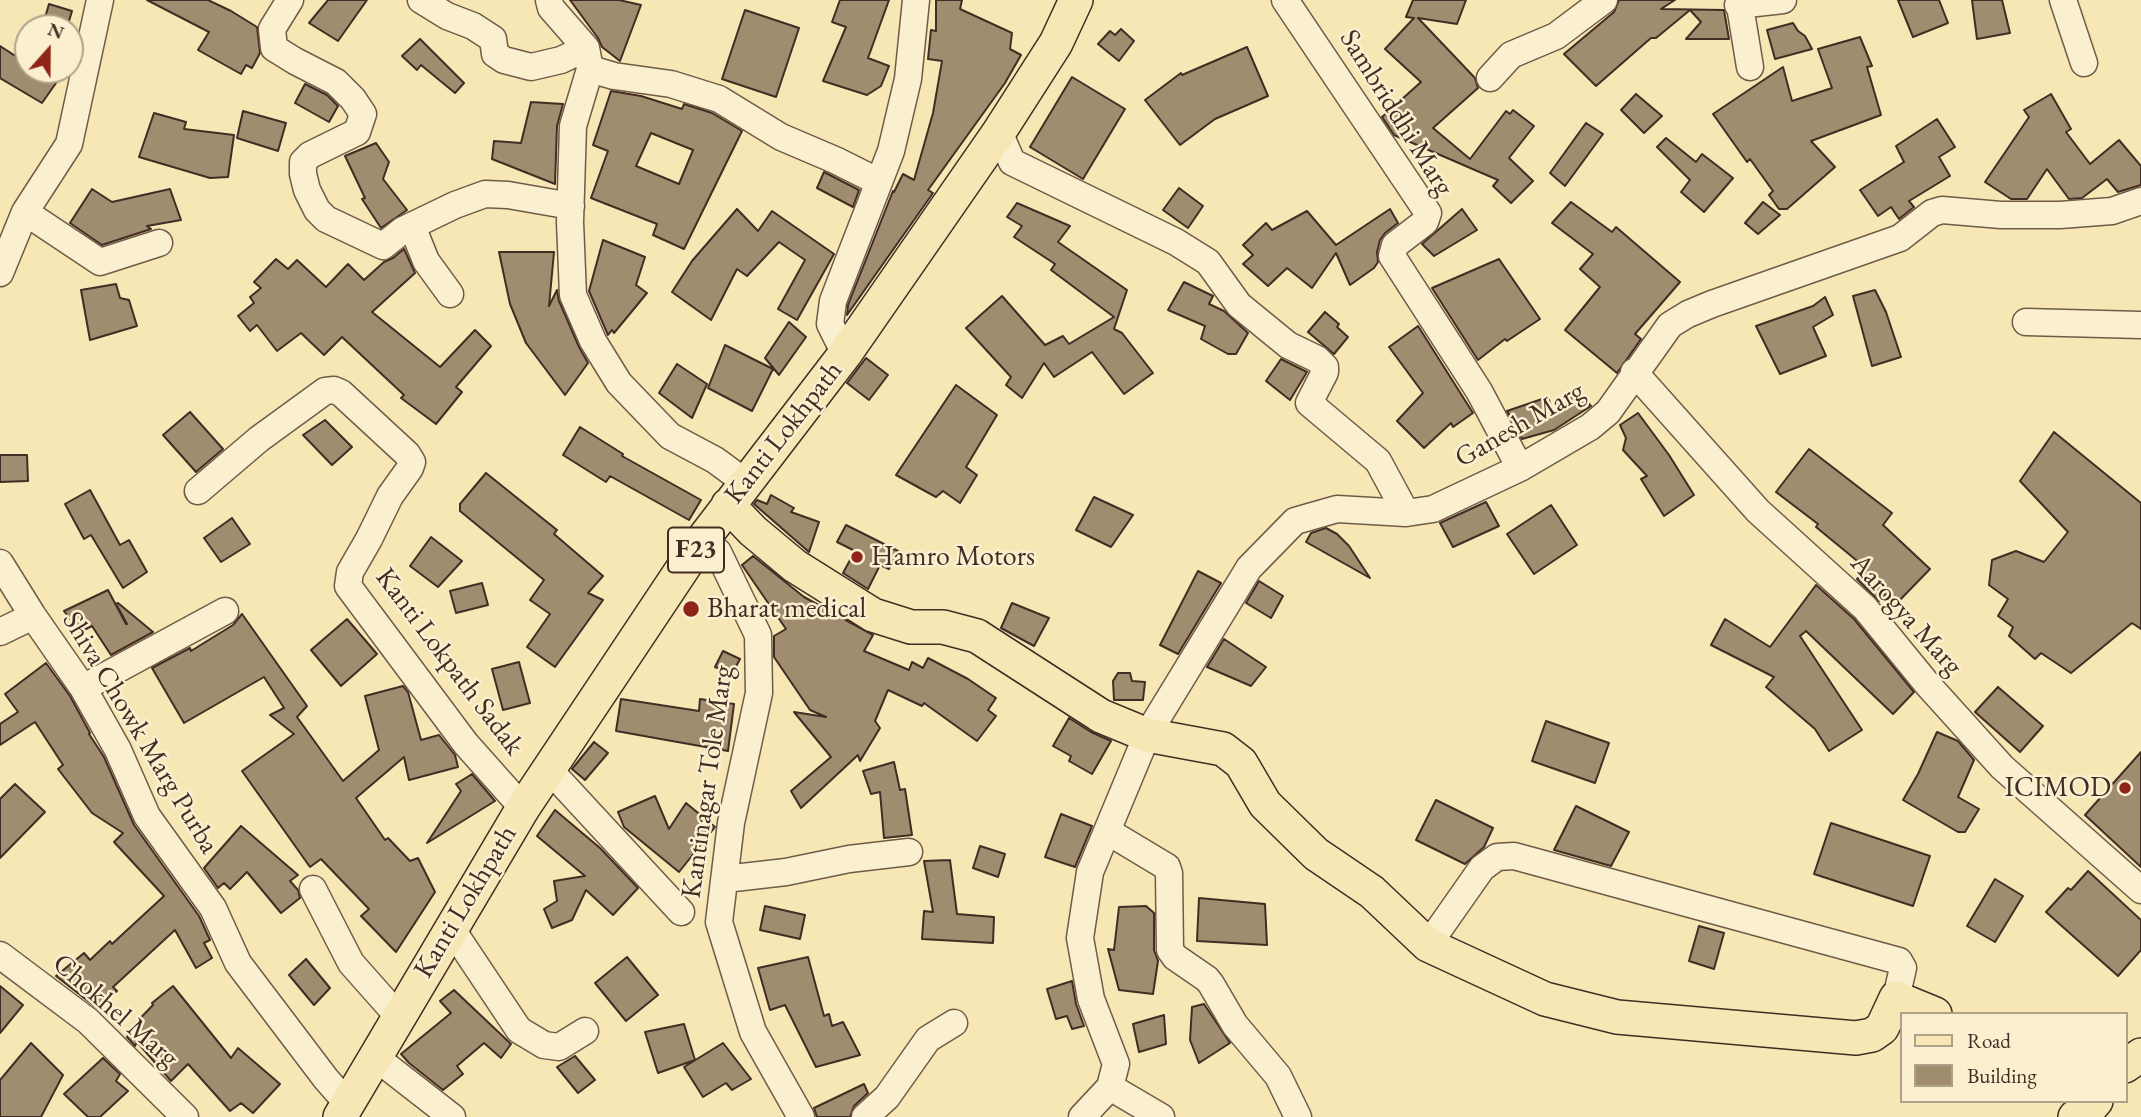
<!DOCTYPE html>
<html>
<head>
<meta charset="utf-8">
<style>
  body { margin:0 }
  #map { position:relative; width:2141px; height:1117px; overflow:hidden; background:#f7e7b5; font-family:"EB Garamond",serif }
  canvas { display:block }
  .legend { position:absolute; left:1900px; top:1012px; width:228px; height:91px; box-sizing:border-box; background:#faefcf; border:2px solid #b0a18b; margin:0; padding:9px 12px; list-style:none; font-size:21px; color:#422c24 }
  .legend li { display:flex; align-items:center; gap:14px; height:35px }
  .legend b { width:35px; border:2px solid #b0a18b }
  .north { position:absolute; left:14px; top:14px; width:70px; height:70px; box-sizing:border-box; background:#faefcf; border:2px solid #b0a18b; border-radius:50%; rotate:21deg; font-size:19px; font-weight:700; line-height:28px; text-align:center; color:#422c24 }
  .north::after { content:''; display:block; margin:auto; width:24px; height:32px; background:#8f2418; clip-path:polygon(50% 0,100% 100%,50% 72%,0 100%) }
</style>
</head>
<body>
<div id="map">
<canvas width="2141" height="1117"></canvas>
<ul class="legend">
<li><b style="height:9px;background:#f7e7b5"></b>Road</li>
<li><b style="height:19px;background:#a08d6f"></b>Building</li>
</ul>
<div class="north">N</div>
</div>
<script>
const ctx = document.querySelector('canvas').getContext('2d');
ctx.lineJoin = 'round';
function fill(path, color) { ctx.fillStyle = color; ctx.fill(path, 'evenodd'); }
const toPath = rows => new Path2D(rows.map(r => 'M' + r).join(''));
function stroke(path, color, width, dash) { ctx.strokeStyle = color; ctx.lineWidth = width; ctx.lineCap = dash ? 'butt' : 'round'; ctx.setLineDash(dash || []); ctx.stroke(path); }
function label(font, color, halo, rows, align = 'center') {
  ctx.font = font + ' "EB Garamond",serif'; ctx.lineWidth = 5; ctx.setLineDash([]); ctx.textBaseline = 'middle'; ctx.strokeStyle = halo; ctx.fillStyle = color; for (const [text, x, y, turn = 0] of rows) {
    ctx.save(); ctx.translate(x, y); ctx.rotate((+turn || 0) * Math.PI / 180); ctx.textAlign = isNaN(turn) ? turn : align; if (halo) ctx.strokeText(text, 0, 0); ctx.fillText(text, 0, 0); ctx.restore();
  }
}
const building = toPath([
  [147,0,208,0,231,11,257,27,260,53,252,68,246,65,241,74,198,50,209,32,147,0],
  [328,0,367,0,338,41,309,23,328,0],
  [570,0,619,0,641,5,620,61,602,47,598,38,570,0],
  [840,0,889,0,868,58,889,66,881,86,867,95,823,81,846,27,832,22,840,0],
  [936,0,962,0,960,9,1012,33,1010,49,1021,55,1005,83,928,190,933,193,847,315,848,305,893,191,894,192,903,174,914,180,933,113,942,61,928,59,931,30,936,31,936,0],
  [1413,0,1466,0,1457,24,1418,18,1475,78,1478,88,1433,128,1470,159,1506,111,1510,114,1513,110,1534,126,1509,158,1533,181,1511,203,1493,186,1498,180,1394,135,1382,117,1421,82,1385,49,1414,18,1406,17,1413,0],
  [1619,0,1675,0,1661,9,1724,10,1729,39,1686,39,1701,22,1690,10,1656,38,1651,38,1596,86,1564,54,1614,12,1619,0],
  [1898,0,1939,0,1948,23,1913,37,1898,0],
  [1972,0,2002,0,2010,33,1977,39,1972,0],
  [49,4,72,11,67,28,42,28,49,4],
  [745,10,799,28,776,97,722,79,745,10],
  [1793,23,1798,31,1805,36,1812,49,1775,59,1767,30,1793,23],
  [1121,29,1134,41,1119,61,1098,44,1110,31,1115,35,1121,29],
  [1860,37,1872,66,1867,67,1881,115,1811,141,1835,167,1787,209,1779,209,1769,195,1773,191,1750,159,1747,162,1713,114,1783,67,1792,101,1832,88,1818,49,1860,37],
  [420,39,464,83,455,93,421,65,417,70,402,56,420,39],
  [0,46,28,64,28,70,37,70,56,83,42,103,0,78,0,46],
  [1247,47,1268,96,1215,119,1180,145,1145,100,1181,73,1182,75,1247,47],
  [1072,77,1125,109,1083,179,1030,147,1072,77],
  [305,84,327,95,338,106,329,122,295,103,305,84],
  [611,91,641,96,682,109,684,104,712,113,742,131,684,249,653,235,657,224,591,198,608,151,593,145,611,91],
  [651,133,693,150,679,184,636,166,651,133],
  [1636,94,1662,116,1644,133,1621,110,1636,94],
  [2051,94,2071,129,2066,132,2090,164,2119,140,2141,166,2141,185,2118,192,2107,179,2082,198,2069,199,2047,169,2027,199,2011,199,1985,182,2029,117,2024,110,2051,94],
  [531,102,563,104,557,126,555,184,492,159,494,141,521,143,531,102],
  [243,111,286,123,278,151,237,138,243,111],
  [154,113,186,122,184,129,234,135,228,177,210,178,139,157,154,113],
  [1937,119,1955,147,1939,157,1950,176,1909,201,1914,207,1899,219,1891,207,1878,216,1860,190,1904,162,1896,146,1937,119],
  [1586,123,1603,134,1565,186,1550,173,1586,123],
  [1666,138,1696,162,1702,154,1733,178,1704,212,1681,192,1690,180,1657,147,1666,138],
  [376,143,389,162,383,179,407,210,381,228,362,199,365,198,345,156,376,143],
  [824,172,859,190,853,207,817,188,824,172],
  [1179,188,1203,206,1188,228,1163,210,1179,188],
  [92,189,112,202,170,189,181,220,147,226,151,229,102,245,70,223,92,189],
  [1571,202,1612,232,1616,227,1680,282,1635,334,1641,339,1617,373,1565,330,1600,287,1580,269,1593,254,1552,223,1571,202],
  [1763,202,1780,215,1758,234,1745,223,1763,202],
  [1017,203,1070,226,1058,242,1127,290,1114,329,1122,333,1153,373,1124,394,1092,352,1054,377,1044,363,1022,398,1006,385,1011,377,966,328,1002,296,1045,345,1063,336,1069,344,1114,317,1051,270,1055,264,1014,237,1022,226,1007,217,1017,203],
  [737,209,758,231,772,211,834,254,797,320,778,309,805,260,779,242,747,276,737,269,711,320,672,292,692,261,737,209],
  [1390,209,1398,223,1385,233,1380,240,1377,252,1378,262,1374,268,1350,285,1336,253,1312,288,1287,268,1268,286,1243,264,1253,255,1243,245,1266,223,1272,230,1307,211,1336,245,1390,209],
  [1462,209,1477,230,1434,256,1422,244,1462,209],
  [603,240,645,257,636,285,647,293,614,333,612,330,608,335,589,291,603,240],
  [404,249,415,273,372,312,440,367,475,330,491,346,456,387,462,392,436,424,401,398,404,395,342,337,324,355,301,333,277,351,257,325,250,331,238,316,254,303,250,297,261,288,254,282,276,259,288,269,297,260,326,287,348,264,364,280,384,262,393,258,404,249],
  [499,252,554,252,549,306,557,290,559,301,579,347,588,363,565,395,526,343,510,304,499,252],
  [1499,259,1540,319,1507,341,1505,339,1478,360,1432,288,1499,259],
  [1184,282,1213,296,1209,304,1224,311,1248,333,1236,354,1228,354,1201,339,1205,326,1168,310,1184,282],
  [116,284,120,298,129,300,137,326,90,340,81,290,116,284],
  [1875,290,1886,312,1901,357,1872,366,1853,296,1875,290],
  [1825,297,1833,315,1813,327,1826,356,1780,374,1756,326,1813,306,1825,297],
  [1325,312,1339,324,1337,327,1348,337,1334,354,1308,332,1325,312],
  [789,322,806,337,779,375,765,358,789,322],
  [1418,326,1473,413,1453,427,1451,423,1424,448,1397,421,1423,393,1389,347,1418,326],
  [725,345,773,369,752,411,708,388,725,345],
  [866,358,888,375,869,400,847,383,866,358],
  [1281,359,1307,372,1290,400,1266,381,1281,359],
  [677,364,707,384,692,418,659,393,677,364],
  [956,385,997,415,966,467,977,475,960,503,943,491,936,497,896,475,956,385],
  [1578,392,1591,406,1554,430,1522,439,1507,411,1548,397,1553,413,1578,392],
  [190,412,223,449,196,472,163,435,190,412],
  [1638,413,1669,455,1694,495,1664,516,1641,479,1647,476,1623,450,1626,438,1620,425,1638,413],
  [325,420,352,447,332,465,303,435,325,420],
  [580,427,623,454,622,456,701,500,689,520,610,476,606,482,563,455,580,427],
  [2054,432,2141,503,2141,629,2132,623,2071,673,2041,653,2035,659,2009,636,2013,627,1998,616,2008,599,1989,585,1992,560,2016,551,2044,562,2068,532,2020,481,2054,432],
  [1809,449,1892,513,1883,525,1930,569,1896,604,1885,594,1879,601,1857,579,1867,569,1816,527,1818,524,1776,492,1809,449],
  [0,455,27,455,28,481,0,482,0,455],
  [486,473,557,530,554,534,603,576,588,593,603,600,555,667,527,647,550,614,530,600,544,580,460,511,460,504,486,473],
  [90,490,120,545,129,540,147,572,123,588,91,535,84,539,65,504,90,490],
  [771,495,794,508,791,512,819,522,809,552,754,504,757,500,767,504,771,495],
  [1094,497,1133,515,1111,547,1076,530,1094,497],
  [1486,502,1499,526,1453,547,1440,523,1486,502],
  [1551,505,1577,545,1534,574,1507,534,1551,505],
  [232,518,250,544,221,562,204,538,232,518],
  [846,525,898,551,889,569,880,565,868,589,843,573,855,551,837,542,846,525],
  [1326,528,1337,534,1349,546,1370,578,1306,542,1311,533,1326,528],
  [431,537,462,561,438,587,410,566,431,537],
  [753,556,804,597,873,635,864,651,909,670,912,662,923,668,928,658,968,679,996,698,988,710,996,716,977,741,924,703,922,706,888,690,875,721,880,728,860,761,858,755,801,808,791,791,831,757,794,712,826,717,810,710,774,657,774,636,786,629,742,565,753,556],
  [1198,571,1221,583,1178,654,1160,645,1198,571],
  [1259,581,1283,596,1271,618,1246,603,1259,581],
  [482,583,488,605,456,613,450,591,482,583],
  [1816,585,1854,619,1914,692,1893,714,1806,631,1800,636,1862,730,1829,751,1815,729,1766,687,1774,677,1711,645,1725,619,1770,647,1816,585],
  [108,590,126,624,127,624,116,604,118,603,153,632,111,655,92,626,80,632,64,611,108,590],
  [1012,603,1049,618,1034,646,1001,628,1012,603],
  [242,614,307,706,297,717,343,781,379,750,365,696,403,686,408,692,421,740,439,735,455,755,458,767,409,780,404,757,356,798,385,840,388,838,410,861,418,858,435,892,396,952,361,916,369,909,321,859,310,867,242,771,294,734,270,715,284,708,264,677,184,723,152,668,190,648,191,651,233,625,242,614],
  [347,619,377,654,341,686,311,650,347,619],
  [1224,639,1266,667,1251,686,1207,667,1224,639],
  [723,651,740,659,732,674,715,667,723,651],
  [519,662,530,703,503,710,492,669,519,662],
  [46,663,70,696,90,733,89,734,104,757,134,825,199,916,210,940,204,943,212,958,196,968,175,930,113,987,117,991,97,1008,56,976,84,953,90,960,110,941,112,944,164,896,114,842,123,833,92,813,58,769,63,765,35,722,0,745,0,724,18,712,5,694,46,663],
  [1118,673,1130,673,1132,681,1145,682,1143,700,1114,700,1113,681,1118,673],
  [1998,687,2043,726,2020,752,1975,712,1998,687],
  [621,699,699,711,700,699,734,704,728,751,616,731,621,699],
  [1069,718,1091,732,1111,741,1092,774,1069,761,1071,756,1053,746,1069,718],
  [1546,721,1609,743,1595,783,1532,761,1546,721],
  [1937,732,1958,741,1974,760,1958,797,1979,809,1965,832,1958,832,1903,800,1918,774,1937,732],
  [594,742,608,753,585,780,572,769,594,742],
  [2141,752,2141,867,2085,815,2141,752],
  [894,762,900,790,905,789,912,835,884,838,880,792,871,794,863,771,894,762],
  [472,774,495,801,427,843,461,791,456,784,472,774],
  [15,784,45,812,0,858,0,799,15,784],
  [655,796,669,829,686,803,715,827,679,872,624,827,618,812,655,796],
  [1436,800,1493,828,1484,847,1465,864,1416,840,1436,800],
  [1576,806,1629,832,1611,866,1554,850,1576,806],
  [555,810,600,848,638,888,613,915,586,890,572,920,552,928,544,909,557,901,554,881,585,876,537,836,555,810],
  [1061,814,1092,826,1075,867,1045,857,1061,814],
  [1831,823,1930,856,1913,906,1814,874,1831,823],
  [241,826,298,875,290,881,298,890,300,898,281,913,247,872,230,889,224,883,218,888,204,868,241,826],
  [980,846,1005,854,998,877,973,868,980,846],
  [950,860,957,914,994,917,993,943,922,939,924,911,933,912,924,861,950,860],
  [2088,871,2141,920,2141,950,2118,976,2046,912,2068,888,2071,890,2088,871],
  [1995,879,2023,896,1995,942,1967,926,1995,879],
  [1199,898,1265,904,1267,945,1197,941,1199,898],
  [765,906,805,915,800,939,760,930,765,906],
  [1146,906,1154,913,1154,950,1158,961,1153,994,1119,990,1108,949,1114,950,1119,907,1146,906],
  [1699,926,1724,933,1714,969,1689,961,1699,926],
  [627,957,658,995,626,1021,595,983,627,957],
  [808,957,824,1016,829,1014,832,1026,843,1022,860,1055,816,1067,785,1005,770,1010,758,968,808,957],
  [306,959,330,988,314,1005,289,975,306,959],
  [1072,981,1076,1004,1084,1026,1072,1029,1067,1016,1056,1019,1047,989,1072,981],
  [0,986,23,1005,0,1033,0,986],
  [173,986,231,1058,238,1048,280,1084,253,1113,241,1103,230,1111,188,1064,171,1081,137,1042,135,1046,127,1037,130,1033,128,1031,153,1005,152,1003,173,986],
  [454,990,511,1044,501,1058,484,1043,457,1066,463,1074,443,1090,409,1063,401,1054,451,1013,440,1001,454,990],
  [1204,1004,1230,1043,1199,1063,1190,1040,1192,1007,1204,1004],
  [1164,1015,1166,1044,1139,1052,1133,1024,1164,1015],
  [684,1024,695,1060,658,1073,645,1032,684,1024],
  [31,1043,63,1075,41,1117,0,1117,0,1080,31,1043],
  [723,1043,751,1079,732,1090,726,1083,703,1097,684,1067,723,1043],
  [575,1056,595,1080,578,1093,557,1067,575,1056],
  [103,1058,120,1074,116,1081,128,1091,100,1117,88,1117,64,1094,103,1058],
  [864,1084,868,1093,854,1106,850,1117,817,1117,814,1108,864,1084]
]);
const minor = toPath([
  [290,0,272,29,274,48,295,61,336,82,353,99,363,114,357,132,310,155,303,162,303,174,307,190,317,210,326,219,383,246,403,230,455,205,485,194,508,195,571,206],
  [421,0,447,16,473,26,493,39,495,54,504,60,531,67,561,60,586,48],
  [549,0,551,8,586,48,590,69,573,126,570,222,573,295,593,341,619,383,670,436,715,460,745,482],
  [1285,0,1428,213,1425,222,1395,245,1392,256,1479,391,1520,468],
  [1739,0,1750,67],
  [2063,0,2084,63],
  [1738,5,1783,0],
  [590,69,614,76,671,84,719,99,781,137,835,160,879,182],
  [1490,78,1511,55,1556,36,1604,0],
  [999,132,1012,162,1176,242,1208,262,1239,305,1288,345,1317,359,1325,367,1325,372,1309,403,1378,461,1406,513],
  [25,212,100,262,159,243],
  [412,226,426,261,450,294],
  [0,273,25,212,69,144,100,0],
  [2026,322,2141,325],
  [845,354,830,324,833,301,891,151,908,79,916,0],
  [1634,372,1758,511,1865,608,1928,685,2002,767,2141,890],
  [198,491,259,439,325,391,334,390,341,393,407,454,412,462,410,468,390,496,369,539,350,572,348,586,466,744,523,808],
  [697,547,718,552,758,635,759,693,731,823,719,922,753,1032,801,1117],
  [0,563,33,616,83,688,118,750,147,816,213,908,238,963,326,1079,348,1104],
  [0,632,33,616],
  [83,688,225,611],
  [545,775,556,777,681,912],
  [1107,831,1167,867,1169,873,1170,950,1175,957,1207,979,1211,984,1235,1025,1278,1076,1298,1117],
  [725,879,786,872,849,859,909,852],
  [313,889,351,963,398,1016],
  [451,928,519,1030,544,1045,559,1047,585,1031],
  [1428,945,1482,868,1497,857,1514,856,1899,961,1903,968,1896,998],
  [0,955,88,1021,185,1117],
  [375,1057,452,1117],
  [1110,1087,1161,1117],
  [865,1117,887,1097,928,1039,954,1023],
  [1082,1117,1110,1087,1116,1064,1091,999,1080,938,1090,872,1147,735,1249,568,1295,521,1337,509,1406,513,1433,509,1520,468,1590,427,1608,412,1670,325,1688,314,1712,304,1900,238,1932,213,1942,210,2001,215,2060,215,2112,211,2141,201]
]);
const major = toPath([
  [728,505,753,531,795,566,873,615,911,627,943,627,977,636,1101,716,1147,735,1223,749,1241,763,1265,804,1316,854,1372,892,1428,945,1545,999,1617,1017,1856,1038,1872,1035,1882,1028,1896,998,1935,1014],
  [2125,1066,2141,1055],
  [340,1117,523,808,697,547,845,354,999,132,1056,43,1076,0],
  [2075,1117,2089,1109,2096,1101]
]);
const markers = [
  [857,557,7,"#8f2418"],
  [691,609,9,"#8f2418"],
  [2125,788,7,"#8f2418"]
];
const shields = [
  [696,550,56]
];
const shieldNames = [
  ["F23",696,550]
];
const streetNames = [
  ["Sambriddhi Marg",1396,113,58],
  ["Ganesh Marg",1520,425,-30],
  ["Kanti Lokhpath",784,433,-52],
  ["Aarogya Marg",1906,615,48],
  ["Kanti Lokpath Sadak",449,662,53],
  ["Shiva Chowk Marg Purba",140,733,59],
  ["Kantinagar Tole Marg",708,782,-82],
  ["Kanti Lokhpath",466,902,-59],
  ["Chokhel Marg",115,1011,41]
];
const poiNames = [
  ["Hamro Motors",871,557],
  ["Bharat medical",707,609],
  ["ICIMOD",2111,788,"right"]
];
fill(building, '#a08d6f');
stroke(building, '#422c24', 2);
stroke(minor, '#6f5b48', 29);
stroke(major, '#422c24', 36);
stroke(minor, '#faefcf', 26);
stroke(major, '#f7e7b5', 33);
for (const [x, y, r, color] of markers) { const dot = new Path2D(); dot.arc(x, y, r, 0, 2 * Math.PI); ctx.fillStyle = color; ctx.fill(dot); stroke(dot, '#faefcf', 2.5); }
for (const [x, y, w] of shields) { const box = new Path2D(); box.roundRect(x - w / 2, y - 22.5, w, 45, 5); ctx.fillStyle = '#faefcf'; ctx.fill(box); stroke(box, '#422c24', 2); }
label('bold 26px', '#422c24', null, shieldNames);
label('28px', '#422c24', '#faefcf', streetNames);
label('28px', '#422c24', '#faefcf', poiNames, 'left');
</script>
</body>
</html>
